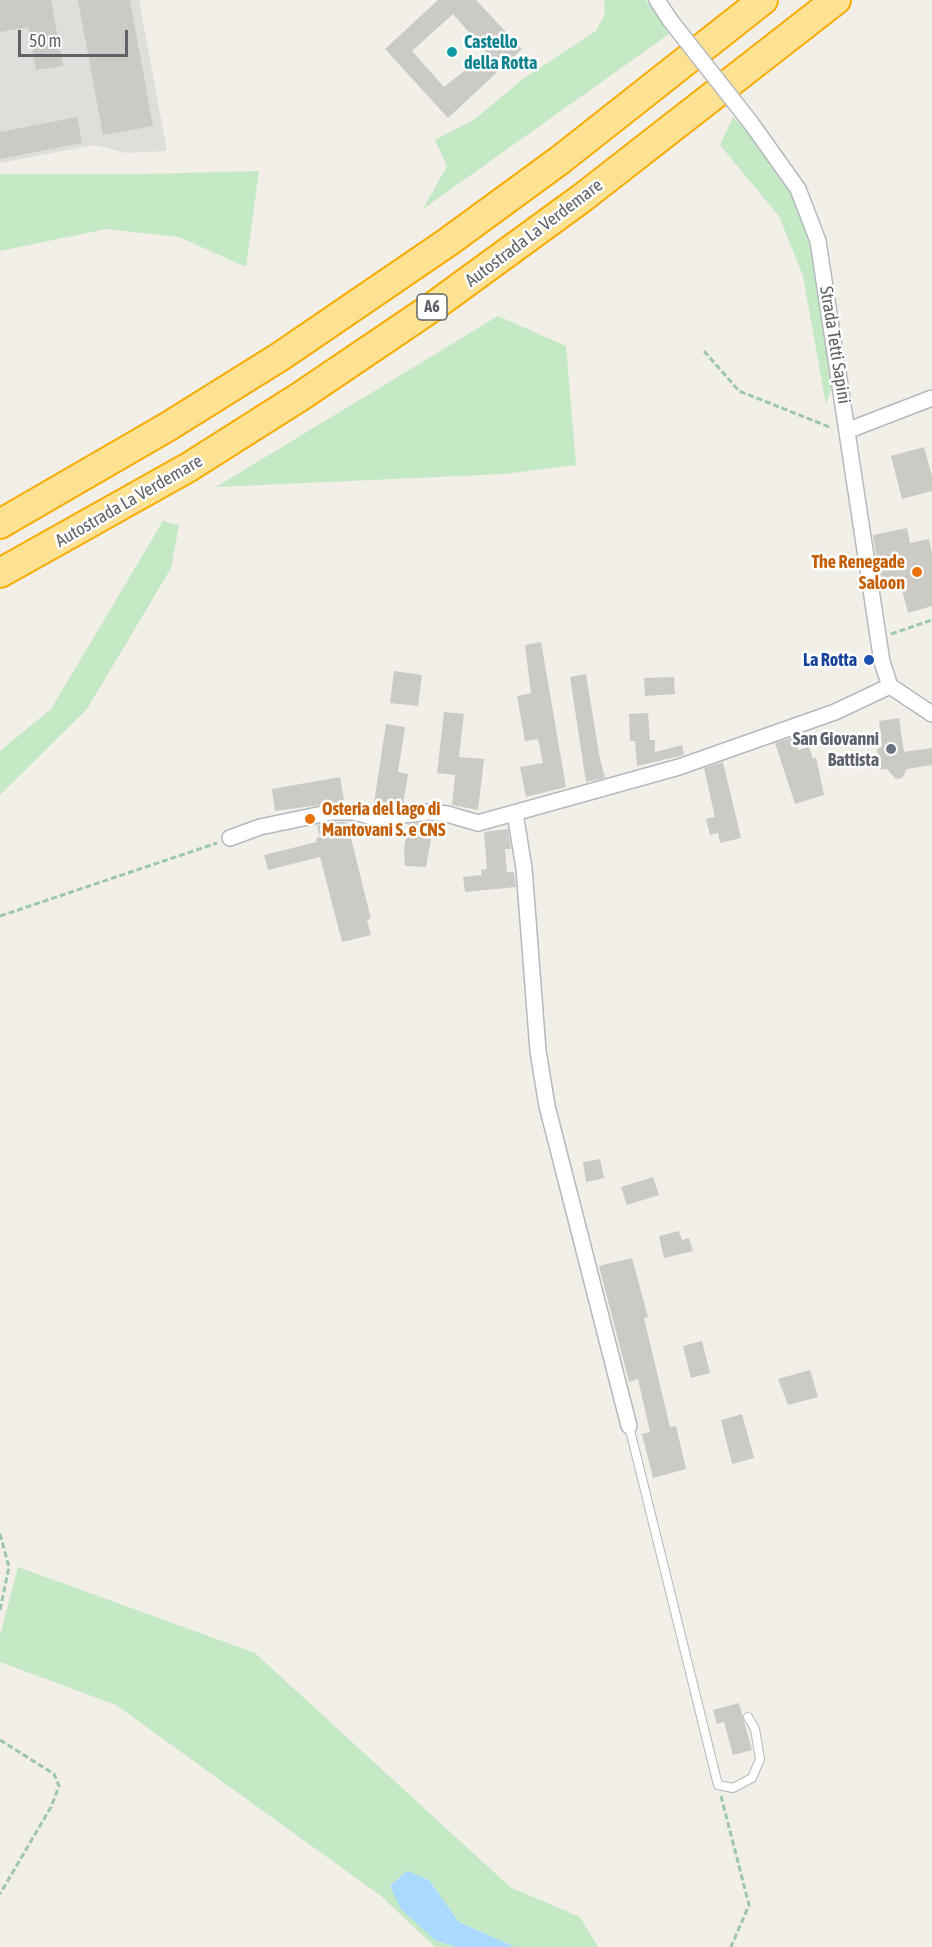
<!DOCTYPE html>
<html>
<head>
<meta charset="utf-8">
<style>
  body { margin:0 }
  #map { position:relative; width:932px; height:1947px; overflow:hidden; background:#f1efe8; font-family:"Asap Condensed",sans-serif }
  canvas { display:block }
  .scale { position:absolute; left:18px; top:30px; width:110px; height:27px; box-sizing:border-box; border:3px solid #5f6368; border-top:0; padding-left:8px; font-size:18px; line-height:21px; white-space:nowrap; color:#5f6368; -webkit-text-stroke:4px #fff; paint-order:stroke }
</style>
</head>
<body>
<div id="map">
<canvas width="932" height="1947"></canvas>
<div class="scale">50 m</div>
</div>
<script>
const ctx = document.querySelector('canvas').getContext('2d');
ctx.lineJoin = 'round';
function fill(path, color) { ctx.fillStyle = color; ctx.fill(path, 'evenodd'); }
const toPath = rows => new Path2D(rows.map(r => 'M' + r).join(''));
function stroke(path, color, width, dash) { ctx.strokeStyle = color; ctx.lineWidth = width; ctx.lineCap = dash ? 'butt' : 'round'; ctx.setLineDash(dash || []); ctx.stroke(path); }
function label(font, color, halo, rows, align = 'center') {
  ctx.font = font + ' "Asap Condensed",sans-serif'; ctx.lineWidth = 5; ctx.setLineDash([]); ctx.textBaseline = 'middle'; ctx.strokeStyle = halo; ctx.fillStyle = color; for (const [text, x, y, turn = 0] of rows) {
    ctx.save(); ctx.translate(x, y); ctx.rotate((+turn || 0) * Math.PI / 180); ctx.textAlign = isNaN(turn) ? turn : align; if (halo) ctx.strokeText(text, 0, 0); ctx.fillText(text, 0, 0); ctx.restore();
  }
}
const industrial = toPath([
  [0,0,139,0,167,151,127,153,94,145,0,163]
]);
const green = toPath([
  [604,0,646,0,669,34,423,209,447,166,435,140,475,119,523,79,596,31,605,13],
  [733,117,762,147,793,195,813,255,833,383,826,405,803,276,779,216,720,145],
  [259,171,246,267,179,237,106,229,0,251,0,174,143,174],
  [498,316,566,346,576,465,504,474,216,487],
  [163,521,179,525,171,568,87,709,0,795,0,751,51,709],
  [18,1567,255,1653,510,1887,580,1917,598,1947,515,1947,459,1922,429,1880,435,1940,456,1947,435,1947,381,1896,116,1705,0,1662,0,1636]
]);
const water = toPath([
  [407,1871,429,1880,459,1922,515,1947,456,1947,435,1940,401,1909,390,1886]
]);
const building = toPath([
  [0,0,51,0,63,66,36,70,28,27,0,32],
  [78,0,130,0,153,126,103,135],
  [438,0,476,0,522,49,448,118,385,49],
  [453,14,487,53,444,87,412,51],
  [77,117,82,143,0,159,0,132],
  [924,447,932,476,932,491,902,499,891,456],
  [907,528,910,543,929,539,932,553,932,606,908,613,901,586,897,587,894,576,879,579,873,535],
  [541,642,566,787,526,797,520,767,543,763,538,739,525,741,517,696,531,693,525,645],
  [394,671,422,675,418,706,390,703],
  [586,674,599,754,605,778,586,782,570,677],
  [674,677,675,694,645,696,644,678],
  [444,712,464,714,459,757,484,759,478,810,452,805,455,775,437,773],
  [648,713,650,740,655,740,655,752,682,745,684,755,637,766,635,741,630,741,629,714],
  [899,718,904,752,932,748,932,765,907,769,902,778,896,779,887,769,881,770,877,750,882,746,879,721],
  [386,724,405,727,398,772,408,774,403,805,374,803],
  [794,737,798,750,809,747,813,759,816,757,824,795,795,804,775,743],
  [723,762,741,838,720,843,718,833,710,835,706,819,715,817,704,768],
  [340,777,344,800,342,802,275,811,272,789],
  [333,822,347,822,371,919,367,920,371,935,342,942,320,857,268,870,264,855,317,842,316,838,320,837,317,825],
  [434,822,426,867,405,866,404,849,408,824],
  [508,829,511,849,505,849,507,872,514,872,516,887,465,892,463,877,482,875,481,870,487,869,484,832],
  [600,1159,604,1178,586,1182,583,1162],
  [653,1177,659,1195,627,1205,621,1187],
  [679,1231,682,1240,689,1238,693,1251,664,1258,659,1236],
  [632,1258,648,1317,644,1318,670,1427,676,1426,686,1469,653,1478,642,1434,650,1432,638,1379,629,1382,599,1266],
  [702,1341,710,1373,691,1378,683,1346],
  [810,1370,818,1397,788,1405,778,1379],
  [742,1414,754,1458,732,1464,721,1420],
  [739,1703,752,1750,733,1755,724,1722,717,1724,713,1710]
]);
const path = toPath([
  [704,351,739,391,832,428],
  [891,634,932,620],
  [0,916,217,843],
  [0,1534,9,1567,0,1610],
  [0,1740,54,1774,59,1786,51,1807,0,1894],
  [721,1796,749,1905,731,1947]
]);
const service = toPath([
  [629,1426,718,1785,733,1788,752,1778,760,1759,755,1729,748,1717]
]);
const minor = toPath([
  [657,0,670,20],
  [751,123,798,189,818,241,882,662,890,686,932,714],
  [849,430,932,398],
  [515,813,524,868,538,1051,547,1106,629,1426],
  [230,838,260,827,332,812,353,812,377,818,430,812,447,814,478,823,679,767,835,712,890,686]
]);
const motorway = toPath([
  [0,524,169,426,281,356,448,242,560,160,763,0],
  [0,573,189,467,301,396,434,306,582,198,836,0]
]);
const minorBridge = toPath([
  [670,20,751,123]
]);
const markers = [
  [452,52,6,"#0f9aa8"],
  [917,572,6,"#e8710a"],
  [869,660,6,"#1a4fb4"],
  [891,749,6,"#6b7280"],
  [310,819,6,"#e8710a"]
];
const shields = [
  [432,307,30]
];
const shieldNames = [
  ["A6",432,307]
];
const cultureNames = [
  ["Castello",464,42],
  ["della Rotta",464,63]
];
const streetNames = [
  ["Autostrada La Verdemare",534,233,-37],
  ["Strada Tetti Sapini",835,345,81],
  ["Autostrada La Verdemare",129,501,-30]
];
const foodNames = [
  ["The Renegade",905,562],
  ["Saloon",905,583],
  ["Osteria del lago di",322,809,"left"],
  ["Mantovani S. e CNS",322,830,"left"]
];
const transitNames = [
  ["La Rotta",857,660]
];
const worshipNames = [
  ["San Giovanni",879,739],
  ["Battista",879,760]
];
fill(industrial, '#e0deda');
fill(green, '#c5e8c5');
fill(water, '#aadaff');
fill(building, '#cccac5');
stroke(service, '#b5b8bc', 10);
stroke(minor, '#b5b8bc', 18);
stroke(motorway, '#f9ab00', 32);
stroke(path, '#9cc7a9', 3, [6, 3]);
stroke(service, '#fff', 8);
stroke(minor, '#fff', 15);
stroke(motorway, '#fde293', 28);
stroke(minorBridge, '#b5b8bc', 18, []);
stroke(minorBridge, '#fff', 15);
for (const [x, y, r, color] of markers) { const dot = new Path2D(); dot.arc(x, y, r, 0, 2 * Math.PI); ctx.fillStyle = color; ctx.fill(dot); stroke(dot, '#fff', 2); }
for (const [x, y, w] of shields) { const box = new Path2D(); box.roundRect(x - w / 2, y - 13, w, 26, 4.5); ctx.fillStyle = '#fff'; ctx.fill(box); stroke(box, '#5f6368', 1.5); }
label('bold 16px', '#5f6368', null, shieldNames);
label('bold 18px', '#0d838f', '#fff', cultureNames, 'left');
label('18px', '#5f6368', '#fff', streetNames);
label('bold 18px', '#c56008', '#fff', foodNames, 'right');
label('bold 18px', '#164399', '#fff', transitNames, 'right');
label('bold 18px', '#5b616d', '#fff', worshipNames, 'right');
</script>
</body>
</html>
